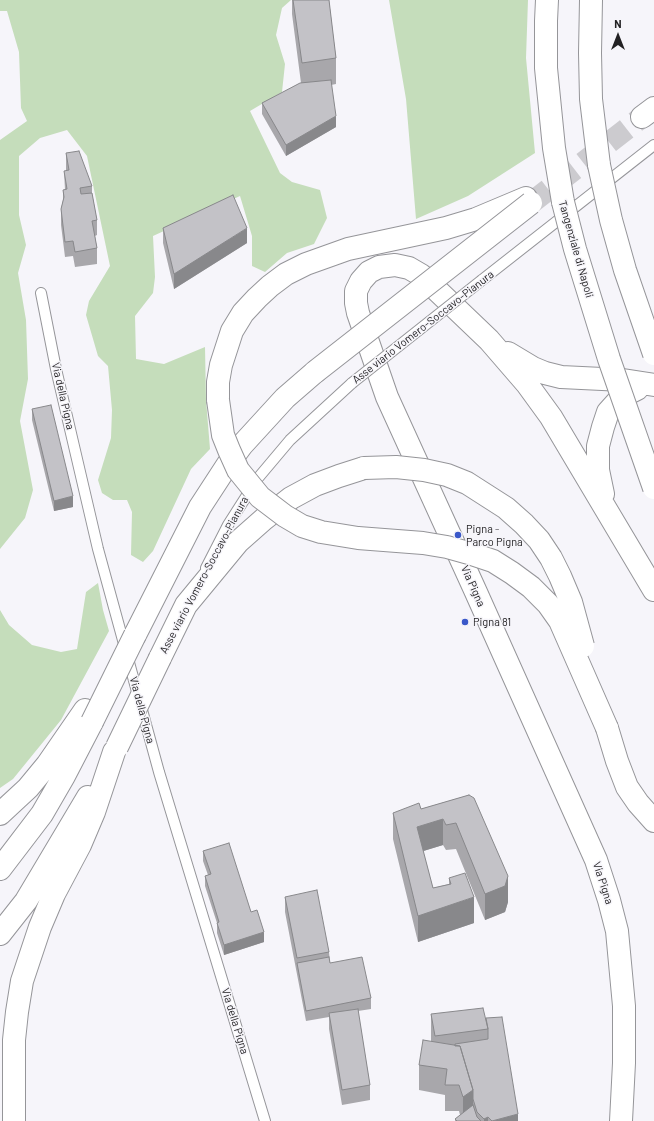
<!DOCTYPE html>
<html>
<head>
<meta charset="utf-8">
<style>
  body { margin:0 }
  #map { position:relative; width:654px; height:1121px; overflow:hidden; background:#f6f5fa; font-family:Barlow,sans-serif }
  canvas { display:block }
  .north { position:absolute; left:598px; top:16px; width:40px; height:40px; -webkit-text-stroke:3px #f6f5fa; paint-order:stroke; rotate:0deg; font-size:11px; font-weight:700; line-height:16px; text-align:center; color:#222123 }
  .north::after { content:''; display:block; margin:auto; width:14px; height:18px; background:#222123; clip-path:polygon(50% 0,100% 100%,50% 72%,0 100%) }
</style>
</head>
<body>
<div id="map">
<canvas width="654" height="1121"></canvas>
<div class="north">N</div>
</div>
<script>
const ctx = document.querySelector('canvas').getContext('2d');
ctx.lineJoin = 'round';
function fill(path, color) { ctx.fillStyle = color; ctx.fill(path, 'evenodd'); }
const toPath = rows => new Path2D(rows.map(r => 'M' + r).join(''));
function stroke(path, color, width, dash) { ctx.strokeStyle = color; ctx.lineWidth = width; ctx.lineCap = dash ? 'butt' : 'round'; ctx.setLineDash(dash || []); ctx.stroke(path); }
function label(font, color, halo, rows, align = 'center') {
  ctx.font = font + ' Barlow,sans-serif'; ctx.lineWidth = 3; ctx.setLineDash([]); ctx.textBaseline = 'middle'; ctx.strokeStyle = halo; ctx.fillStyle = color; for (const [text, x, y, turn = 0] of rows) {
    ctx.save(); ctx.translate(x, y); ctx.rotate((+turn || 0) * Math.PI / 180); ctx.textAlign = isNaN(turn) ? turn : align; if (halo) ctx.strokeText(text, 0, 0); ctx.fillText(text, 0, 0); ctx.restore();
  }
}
const green = toPath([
  [0,0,291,0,282,8,276,35,285,64,282,92,250,111,280,173,292,182,320,190,327,218,314,244,287,253,265,272,252,266,252,236,240,196,153,236,155,277,153,293,135,316,136,359,164,364,205,347,206,400,210,449,191,469,153,551,143,562,131,555,132,512,127,500,113,500,102,493,98,480,111,438,112,410,108,366,98,356,86,315,89,301,110,266,87,156,67,130,40,138,19,156,19,215,26,245,18,273,26,320,28,379,20,421,33,490,25,518,0,549,0,140,27,121,21,108,19,52,7,11,0,11],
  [389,0,528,0,526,58,535,153,468,196,416,219,406,99],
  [98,583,103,610,109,631,61,720,13,779,0,788,0,610,9,625,32,645,61,652,77,649,86,592]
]);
const highwayTunnel = toPath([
  [531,203,642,117]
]);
const lane = toPath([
  [482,280,654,145],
  [41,293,56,369,98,549,159,772,265,1121],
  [206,568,228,525,258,478,290,440,352,383]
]);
const secondary = toPath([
  [508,353,533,368,545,373,561,377,623,380,654,385],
  [603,494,598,470,598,446,603,427,608,412,617,402,629,393,637,389],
  [621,1121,624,1063,624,1006,617,931,609,900,596,860,475,590,387,397,358,313,356,303,356,291,361,281,369,272,379,267,395,265,409,268,421,275,489,340,527,384,551,417,654,590]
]);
const highway = toPath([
  [547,0,546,21,546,68,554,148,563,202],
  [591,0,590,53,591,99,599,165],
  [642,117,654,108],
  [218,400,218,382,221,365,232,331,243,313,257,298,270,286,286,274,306,264,348,249,446,228,476,219,526,198],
  [135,635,200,507,228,464,242,445,285,398,315,372],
  [160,658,186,605,238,542,264,519,291,498,315,485,339,476,364,468],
  [607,728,617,761,627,787,638,803,654,821],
  [0,814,28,788,47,765,85,710],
  [0,869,42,814,64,776,92,722],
  [0,934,26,901,88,797],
  [14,1121,14,1040,17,1012,22,981,40,927,54,894,80,845,94,812,114,752]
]);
const laneBridge = toPath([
  [352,383,482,280]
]);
const highwayBridge = toPath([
  [599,165,611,220,625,270,654,354],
  [563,202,575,249,609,359,654,488],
  [315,372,531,203],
  [218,400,223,435,229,450,238,470,260,497,285,516,302,526,321,532,358,538,423,543,447,547,472,554,493,561,512,573,531,587,548,604,560,621,607,728],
  [364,468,396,467,424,470,447,475,467,483,506,508,524,524,539,540,551,558,560,576,571,602,583,646],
  [92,722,135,635],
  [117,747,160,658]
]);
const wall = toPath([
  [292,0,329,0,336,58,336,84,331,85,336,127,286,156,262,114,262,103,301,83,292,14],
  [66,153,92,186,92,193,97,220,97,235,95,236,97,248,97,264,75,267,73,256,65,257,61,225,61,209,63,200,63,190,65,190,64,171,66,171],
  [163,228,247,243,174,289,163,243],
  [32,409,73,507,54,511,32,420],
  [469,795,508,902,505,912,485,920,456,849,446,850,443,845,423,851,433,888,449,884,449,878,474,923,418,942,393,839,393,813,421,809],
  [203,851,251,912,264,942,224,955,217,933,217,923,205,886,205,876,208,875,203,861],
  [285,897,329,952,330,963,371,998,371,1009,358,1011,370,1085,370,1100,342,1105,329,1029,329,1017,306,1021,285,912],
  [431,1014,486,1018,518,1121,455,1121,455,1119,460,1115,459,1111,445,1111,445,1095,419,1090,419,1065,431,1042]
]);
const shadedWall = toPath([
  [336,116,336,127,286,156,286,145],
  [247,228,247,243,174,289,174,274],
  [73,496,73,507,54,511,54,501],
  [443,819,443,845,417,853,417,827],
  [508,876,508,902,505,912,485,920,485,894],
  [474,897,474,923,418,942,418,916],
  [264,932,264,942,224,955,224,945],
  [473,1090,473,1116,463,1121,463,1097],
  [518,1114,518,1121,493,1121],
  [488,1117,488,1121,484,1121,484,1119]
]);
const building = toPath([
  [293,0,329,0,336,58,302,63,293,0],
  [331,80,336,116,286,145,262,103,300,83,331,80],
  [79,151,92,186,80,188,81,194,92,193,97,220,92,221,97,248,75,252,73,241,65,242,61,209,64,197,63,190,67,189,64,171,69,170,66,153,79,151],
  [233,195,247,228,174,274,163,228,233,195],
  [51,405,73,496,54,501,32,409,51,405],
  [469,795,474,798,508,876,505,886,485,894,456,823,446,825,443,819,417,827,433,888,451,884,449,878,465,873,474,897,418,916,393,813,419,803,421,809,469,795],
  [229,843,251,912,257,910,264,932,224,945,217,923,219,922,205,876,211,874,203,851,229,843],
  [317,890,329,952,297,958,285,897,317,890],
  [329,957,330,963,362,957,371,998,306,1011,297,963,329,957],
  [483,1008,488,1029,435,1036,431,1014,483,1008],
  [358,1009,370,1085,342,1090,329,1013,358,1009],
  [502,1017,518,1114,492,1121,488,1117,484,1119,477,1112,473,1099,473,1090,460,1046,455,1046,455,1044,488,1039,488,1029,486,1018,502,1017],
  [423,1040,460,1046,473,1090,463,1097,459,1085,445,1085,447,1069,419,1065,423,1040],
  [473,1105,477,1117,481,1121,457,1121,455,1119,473,1105]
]);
const markers = [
  [458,535,4,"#3a58c9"],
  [465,622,4,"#3a58c9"]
];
const streetNames = [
  ["Tangenziale di Napoli",576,249,74],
  ["Asse viario Vomero-Soccavo-Pianura",423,327,-38],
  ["Via della Pigna",63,396,77],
  ["Asse viario Vomero-Soccavo-Pianura",204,575,-62],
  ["Via Pigna",473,586,66],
  ["Via della Pigna",142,710,75],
  ["Via Pigna",603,883,72],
  ["Via della Pigna",235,1021,73]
];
const poiNames = [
  ["Pigna -",466,529],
  ["Parco Pigna",466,542],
  ["Pigna 81",473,622]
];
fill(green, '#c5ddbb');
stroke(highwayTunnel, '#cccbcf', 22, [22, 11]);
stroke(lane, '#959599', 12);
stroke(secondary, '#959599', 24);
stroke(highway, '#959599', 24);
stroke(lane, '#fff', 10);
stroke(secondary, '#fff', 22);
stroke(highway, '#fff', 22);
stroke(laneBridge, '#959599', 12, []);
stroke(highwayBridge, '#959599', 24, []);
stroke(laneBridge, '#fff', 10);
stroke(highwayBridge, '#fff', 22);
fill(wall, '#a8a7ab');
fill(shadedWall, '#88888b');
fill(building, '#c3c2c7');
stroke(building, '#88888b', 1);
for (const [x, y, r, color] of markers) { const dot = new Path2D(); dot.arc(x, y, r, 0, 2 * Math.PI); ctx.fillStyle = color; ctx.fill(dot); stroke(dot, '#f6f5fa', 1.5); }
label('11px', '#222123', '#f6f5fa', streetNames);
label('11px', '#222123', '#f6f5fa', poiNames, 'left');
</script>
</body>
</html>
